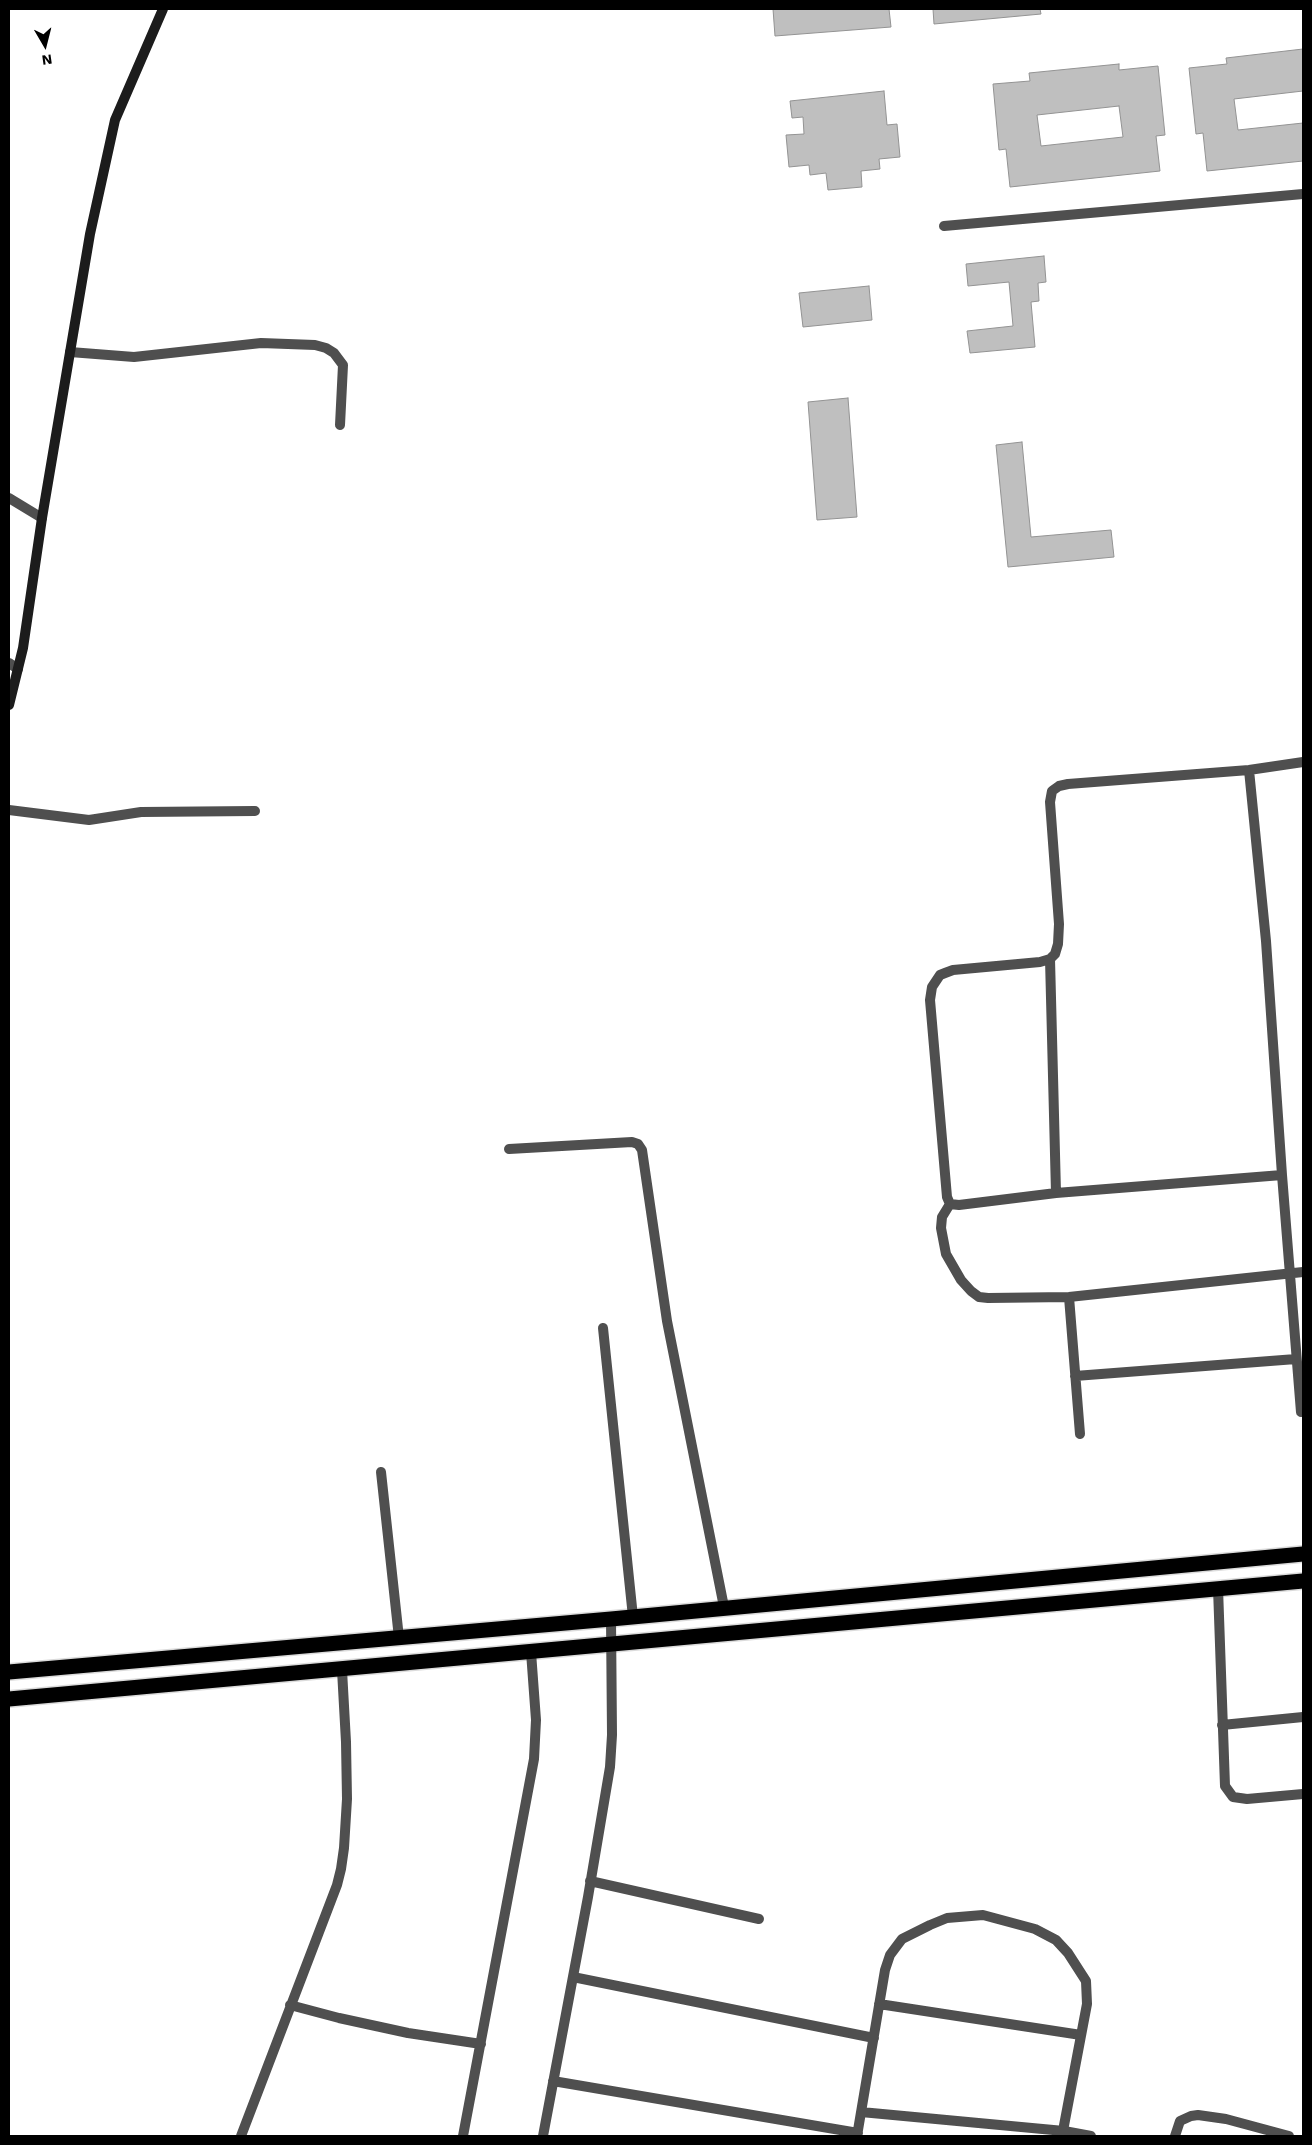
<!DOCTYPE html>
<html>
<head>
<meta charset="utf-8">
<style>
  body { margin:0 }
  #map { position:relative; width:1312px; height:2145px; overflow:hidden; background:#fff; font-family:"Work Sans",sans-serif }
  canvas { display:block }
  .frame { position:absolute; inset:0; border:10px solid #000; pointer-events:none }
  .north { position:absolute; left:20px; top:20px; width:50px; height:50px; -webkit-text-stroke:4px #fff; paint-order:stroke; rotate:172deg; font-size:14px; font-weight:700; line-height:20px; text-align:center; color:#000 }
  .north::after { content:''; display:block; margin:auto; width:18px; height:22px; background:#000; clip-path:polygon(50% 0,100% 100%,50% 72%,0 100%) }
</style>
</head>
<body>
<div id="map">
<canvas width="1312" height="2145"></canvas>
<div class="frame"></div>
<div class="north">N</div>
</div>
<script>
const ctx = document.querySelector('canvas').getContext('2d');
ctx.lineJoin = 'round';
function fill(path, color) { ctx.fillStyle = color; ctx.fill(path, 'evenodd'); }
const toPath = rows => new Path2D(rows.map(r => 'M' + r).join(''));
function stroke(path, color, width, dash) { ctx.strokeStyle = color; ctx.lineWidth = width; ctx.lineCap = dash ? 'butt' : 'round'; ctx.setLineDash(dash || []); ctx.stroke(path); }
const building = toPath([
  [773,9,889,9,891,27,775,36,773,9],
  [933,9,1040,9,1041,14,934,24,933,9],
  [1303,49,1303,91,1234,99,1238,130,1303,123,1303,161,1207,171,1203,133,1196,134,1189,68,1227,64,1226,58,1303,49],
  [1119,64,1119,70,1158,66,1165,135,1156,136,1160,171,1010,187,1006,149,999,150,993,84,1030,81,1029,73,1119,64],
  [1119,106,1123,137,1041,146,1037,115,1119,106],
  [884,91,887,125,897,124,900,157,879,159,880,169,861,171,862,187,828,190,826,173,810,175,809,165,789,167,786,135,804,134,803,117,792,118,790,101,884,91],
  [1044,256,1046,282,1038,283,1039,301,1031,302,1035,347,970,353,967,331,1013,326,1009,282,968,286,966,264,1044,256],
  [869,286,872,320,803,327,799,293,869,286],
  [848,398,857,517,817,520,808,402,848,398],
  [1022,442,1031,537,1111,530,1114,557,1008,567,996,445,1022,442]
]);
const lane = toPath([
  [944,226,1303,194],
  [509,1149,632,1142,638,1144,642,1150,667,1321,724,1607]
]);
const street = toPath([
  [70,352,134,357,261,343,315,345,326,348,334,353,343,365,340,425],
  [9,498,42,518],
  [9,663,18,669],
  [1249,770,1266,941,1282,1175,1301,1412],
  [9,810,89,820,141,812,255,811],
  [1050,959,1056,1193],
  [1282,1175,1056,1193,959,1205,950,1204,947,1197,930,1000,932,987,940,975,945,973,953,970,1040,962,1050,959,1055,954,1058,944,1059,924,1050,802,1052,791,1059,786,1068,784,1249,770,1303,762],
  [950,1204,942,1217,941,1228,946,1254,961,1280,971,1291,979,1297,988,1298,1069,1297,1303,1272],
  [1069,1297,1080,1434],
  [603,1328,633,1617],
  [1075,1376,1296,1359],
  [381,1472,399,1638],
  [1218,1588,1225,1786,1233,1797,1247,1799,1303,1794],
  [1222,1725,1303,1717],
  [590,1881,759,1919],
  [573,1977,874,2038],
  [879,2004,1081,2035],
  [290,2005,339,2018,408,2033,481,2044],
  [553,2081,858,2133],
  [861,2112,1064,2131,1091,2136],
  [241,2136,337,1885,341,1869,344,1848,347,1799,346,1742,342,1670],
  [463,2136,534,1759,536,1720,531,1652],
  [543,2136,588,1897,610,1767,612,1735,611,1619],
  [857,2136,885,1970,890,1955,902,1939,930,1925,947,1918,983,1915,1035,1929,1056,1940,1068,1953,1086,1981,1087,2004,1062,2136],
  [1175,2136,1180,2121,1191,2116,1198,2115,1226,2119,1289,2136]
]);
const secondary = toPath([
  [9,705,23,648,42,518,90,234,115,120,163,9]
]);
const highway = toPath([
  [9,1672,611,1619,1303,1554],
  [9,1699,1303,1581]
]);
fill(building, '#bfbfbf');
stroke(building, '#939393', 1);
stroke(highway, '#dbdbdb', 18);
stroke(lane, '#4f4f4f', 10);
stroke(street, '#4f4f4f', 10);
stroke(secondary, '#1c1c1c', 10);
stroke(highway, '#000', 15);
</script>
</body>
</html>
